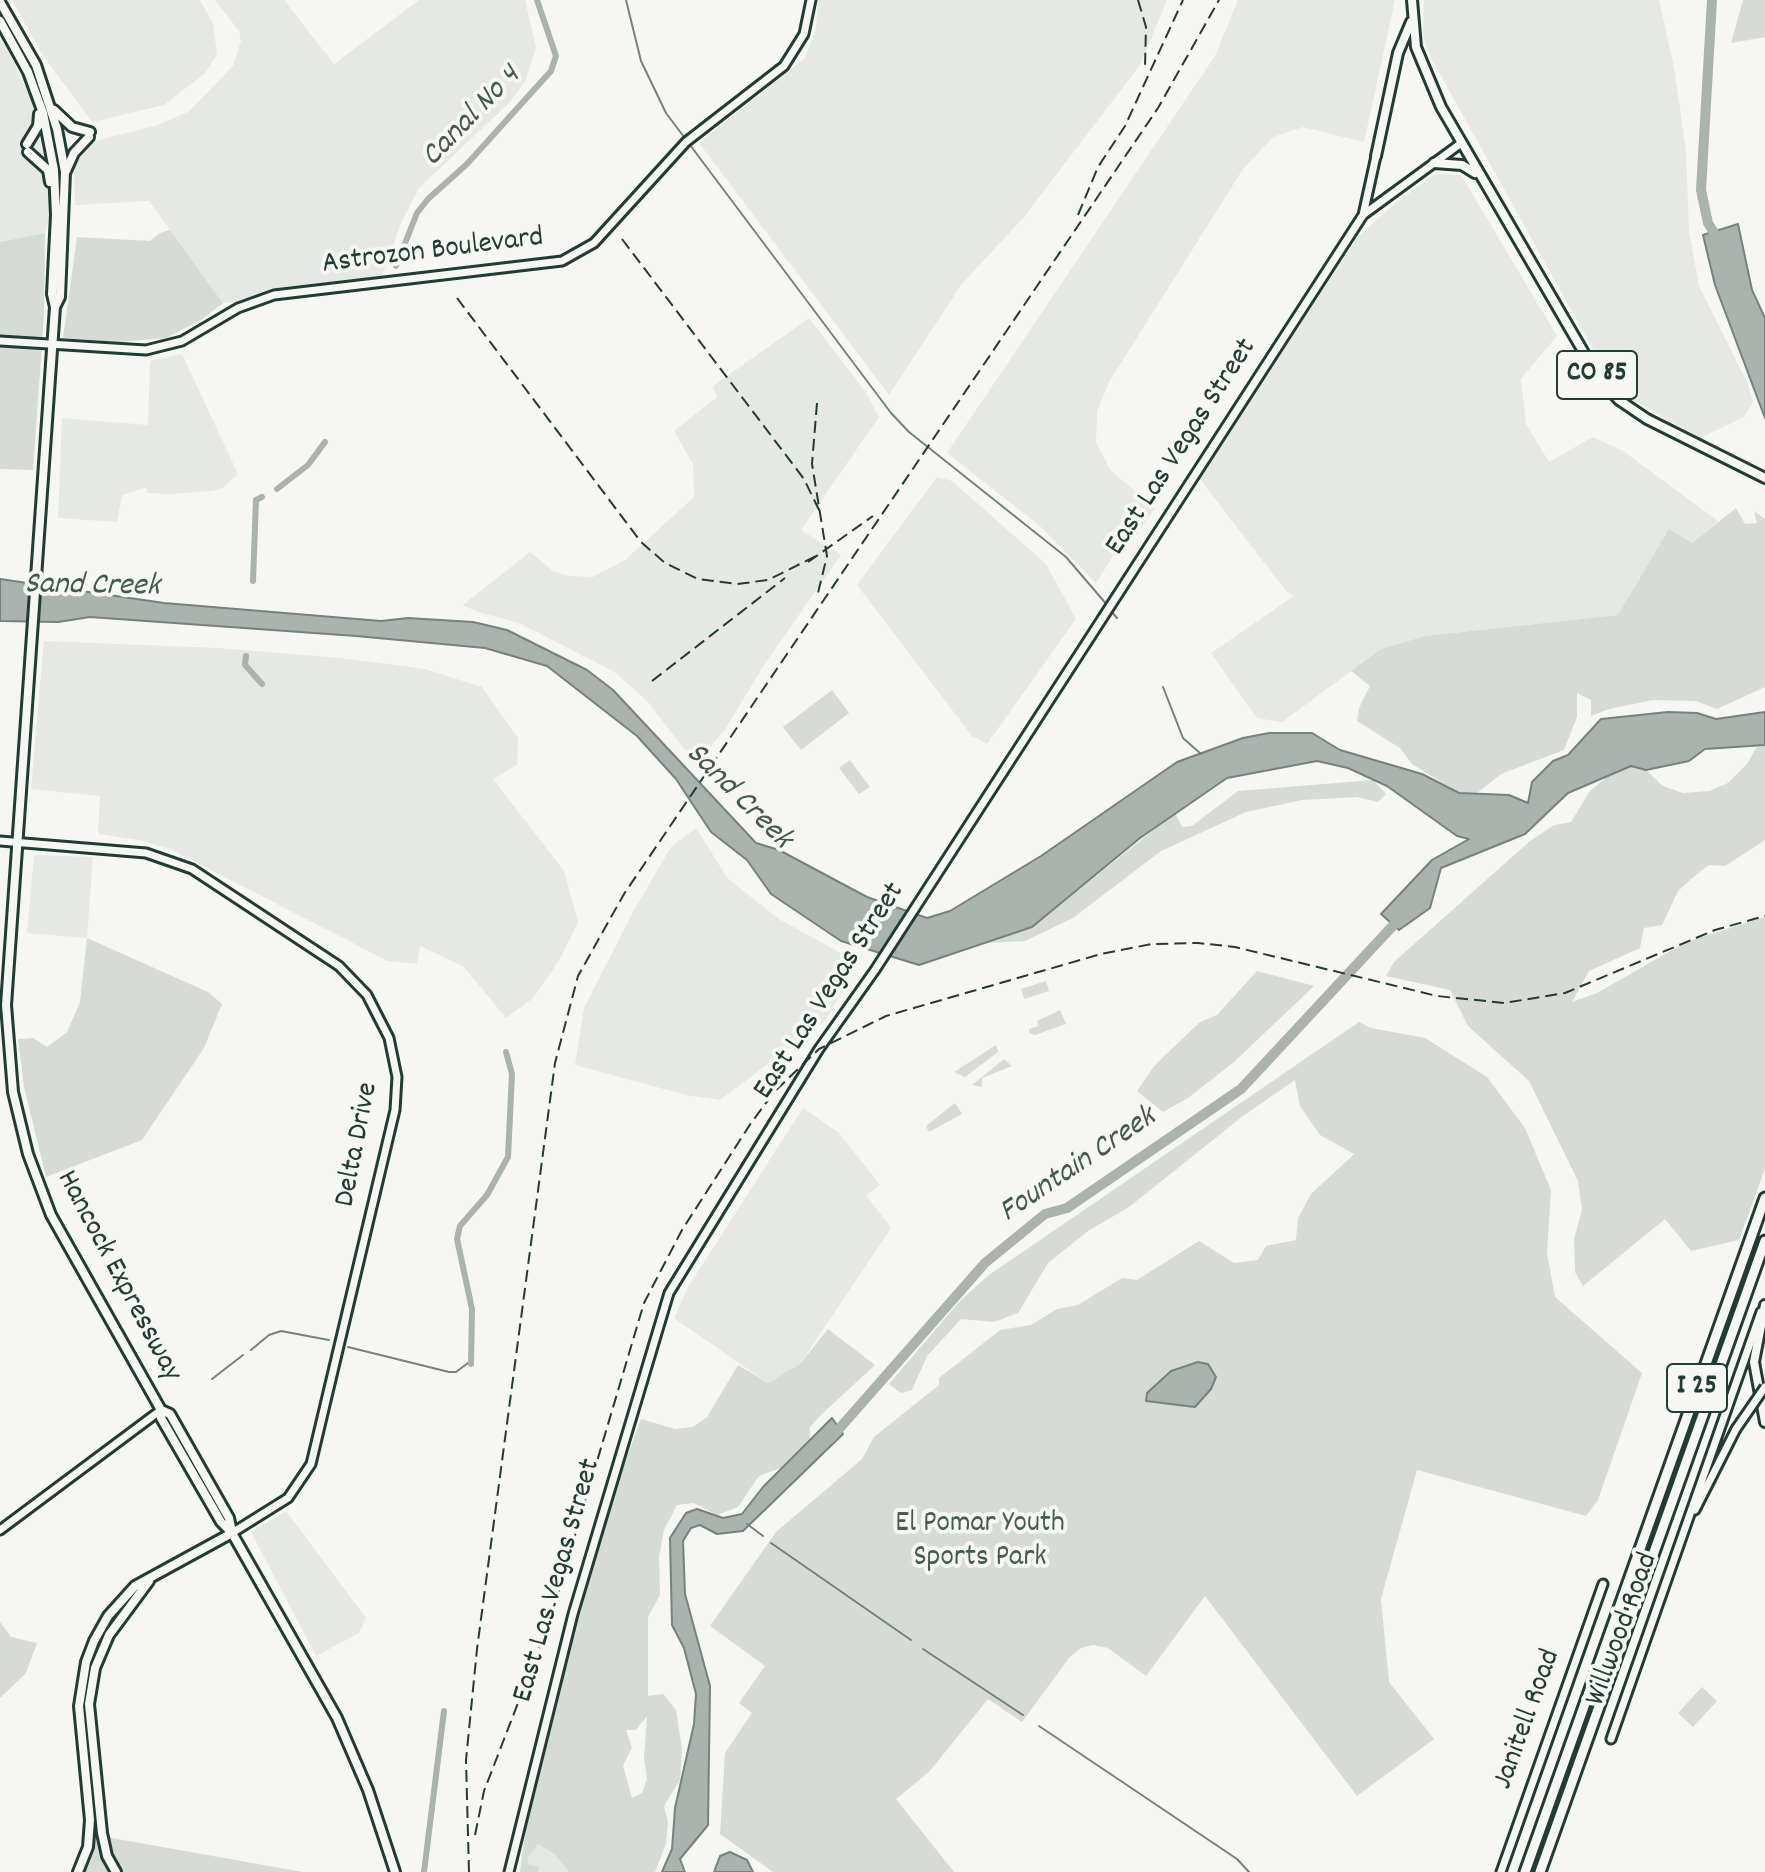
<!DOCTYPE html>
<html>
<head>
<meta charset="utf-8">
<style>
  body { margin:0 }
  canvas { display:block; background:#f6f6f2 }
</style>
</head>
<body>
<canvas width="1765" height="1872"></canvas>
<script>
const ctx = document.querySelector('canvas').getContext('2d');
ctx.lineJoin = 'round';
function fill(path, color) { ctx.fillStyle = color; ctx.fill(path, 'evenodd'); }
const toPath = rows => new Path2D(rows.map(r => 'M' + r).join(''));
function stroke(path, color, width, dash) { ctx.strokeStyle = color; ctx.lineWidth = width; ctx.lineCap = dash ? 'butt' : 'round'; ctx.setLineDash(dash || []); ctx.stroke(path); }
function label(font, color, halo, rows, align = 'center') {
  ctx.font = font + ' Dekko,sans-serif'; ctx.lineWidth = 8; ctx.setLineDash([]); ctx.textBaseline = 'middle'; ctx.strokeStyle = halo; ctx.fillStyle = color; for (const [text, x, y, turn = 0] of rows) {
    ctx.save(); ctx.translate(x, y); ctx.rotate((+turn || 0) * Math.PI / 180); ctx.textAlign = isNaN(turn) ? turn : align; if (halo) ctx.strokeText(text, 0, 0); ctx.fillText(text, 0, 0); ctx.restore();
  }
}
const built = toPath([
  [12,0,200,0,213,23,217,55,204,74,164,105,92,122,42,54],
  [215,0,284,0,334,64,419,0,525,0,536,48,525,82,509,103,419,188,401,223,382,276,278,288,243,301,223,303,149,201,75,205,74,166,92,142,158,125,188,112,233,66,241,41,239,31],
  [818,0,1167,0,1140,65,1024,217,961,285,889,395,699,143,805,58,816,29],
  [1238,0,1395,0,1364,142,1303,127,1273,137,1243,169,1109,382,1097,411,1096,443,1111,471,1155,508,1128,547,1113,556,1096,583,1040,526,947,453,1215,56],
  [1424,0,1659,0,1674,67,1686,151,1689,231,1699,286,1747,382,1753,402,1744,417,1700,438,1621,393,1599,360,1430,56,1423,36],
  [0,34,31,99,47,172,51,212,45,233,0,242],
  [1435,174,1461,175,1557,336,1521,379,1526,424,1549,462,1593,437,1623,451,1718,521,1692,543,1669,530,1618,615,1425,636,1381,649,1282,722,1257,718,1211,653,1294,596,1286,591,1199,478,1358,237,1394,204],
  [809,318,865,391,879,417,801,530,841,555,766,662,724,731,700,759,684,749,648,702,615,672,519,623,478,612,463,605,530,552,553,571,569,576,593,577,625,560,694,497,693,464,674,431,717,397,713,386],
  [182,354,238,474,224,487,213,491,169,494,147,493,147,487,122,495,117,522,58,518,62,418,148,425,150,361],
  [937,477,952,481,1046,564,1076,619,987,744,972,736,857,585],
  [44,641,218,648,340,658,425,669,482,687,518,738,517,765,493,779,564,871,578,922,560,959,533,998,506,1018,463,966,420,946,417,964,388,961,170,849,139,840,98,834,100,796,31,789],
  [696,828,728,879,779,919,859,963,825,1021,720,1100,686,1095,575,1065,584,1008,633,912,671,847],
  [34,855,93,857,87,938,27,933],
  [803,1108,839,1133,880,1185,866,1195,891,1228,800,1364,768,1383,674,1318,688,1287],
  [286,1511,366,1618,359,1633,316,1656,251,1532],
  [537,1844,555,1855,569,1872,538,1872,539,1866,528,1865,527,1858]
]);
const green = toPath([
  [1743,0,1765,0,1765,37,1731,43],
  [170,230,223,303,201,320,166,338,120,342,63,338,77,237,150,241,160,233],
  [45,233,44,316,33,470,0,469,0,242],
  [1736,508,1745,524,1757,523,1754,511,1765,519,1765,687,1717,709,1696,701,1653,700,1609,709,1591,716,1591,700,1577,693,1577,717,1564,750,1501,774,1477,793,1459,793,1412,764,1400,748,1357,721,1359,708,1370,686,1351,671,1381,649,1425,636,1618,615,1669,529,1692,543],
  [832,690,849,713,801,750,783,727],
  [1765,745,1765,840,1725,866,1709,865,1691,879,1678,891,1662,925,1644,928,1640,948,1589,971,1572,1002,1597,993,1686,942,1765,917,1765,1169,1739,1240,1691,1251,1665,1219,1583,1286,1575,1272,1574,1239,1582,1210,1578,1181,1529,1081,1468,1026,1450,990,1386,976,1394,962,1530,841,1554,825,1571,822,1590,791,1612,773,1631,766,1646,770,1663,786,1683,793,1709,791,1728,783,1747,764,1756,748],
  [850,760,870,787,859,794,839,768],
  [1373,780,1386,794,1378,802,1357,797,1302,800,1246,812,1161,851,1073,918,1025,941,988,943,1032,927,1175,813,1182,827,1192,826,1238,791],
  [87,938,208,992,222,1004,204,1048,142,1140,46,1177,24,1087,18,1039,33,1038,47,1047,67,1032,80,1002],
  [1257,971,1314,986,1234,1062,1188,1098,1163,1112,1137,1091,1155,1065,1200,1022,1217,1015],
  [1046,981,1049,991,1024,999,1021,989],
  [1060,1010,1066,1024,1035,1035,1029,1033,1029,1029,1038,1026,1037,1021],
  [1359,1022,1371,1028,1425,1038,1487,1077,1525,1128,1551,1190,1547,1253,1555,1297,1642,1373,1598,1500,1586,1516,1417,1470,1381,1599,1389,1682,1434,1739,1357,1796,1205,1596,1146,1676,1108,1648,1093,1645,1081,1648,1069,1658,1022,1722,988,1699,929,1772,896,1799,954,1872,773,1872,720,1834,725,1753,752,1713,739,1703,765,1666,710,1626,776,1532,862,1459,874,1437,939,1385,939,1378,1000,1330,1031,1325,1057,1309,1078,1305,1122,1278,1137,1280,1199,1241,1234,1263,1258,1260,1266,1246,1296,1240,1298,1218,1311,1194,1354,1154,1320,1135,1300,1106,1295,1080,1243,1116,1129,1207,1088,1231,1048,1263,1018,1313,994,1322,961,1319,927,1356,912,1390,901,1393,889,1384,958,1303,989,1275],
  [996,1045,998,1052,965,1077,954,1072],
  [1004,1059,1012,1066,982,1078,982,1087,972,1085],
  [955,1103,962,1114,929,1132,926,1126],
  [828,1329,875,1365,821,1415,810,1427,810,1439,783,1467,759,1476,738,1507,717,1515,694,1503,677,1505,664,1530,659,1557,660,1595,648,1617,648,1696,663,1694,676,1710,682,1749,680,1780,664,1806,668,1822,666,1844,655,1872,569,1872,555,1855,538,1844,527,1858,529,1865,539,1866,538,1872,520,1872,527,1820,522,1814,606,1500,618,1481,641,1419,675,1429,693,1427,707,1417,738,1365,768,1383,800,1364],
  [647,1716,644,1758,647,1779,642,1793,632,1798,623,1765,632,1748,626,1730,636,1730],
  [0,1622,11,1637,37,1643,26,1673,0,1698],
  [1702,1687,1717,1701,1693,1727,1678,1713],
  [89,1834,303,1872,78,1872]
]);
const water = toPath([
  [1738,224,1752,290,1765,318,1765,418,1715,285,1703,235,1738,224],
  [0,579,164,603,381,621,408,618,473,622,507,630,587,670,613,690,756,843,779,850,867,897,927,918,950,911,1041,856,1177,762,1243,738,1269,733,1312,733,1340,750,1422,774,1459,793,1509,795,1528,803,1532,782,1553,761,1568,755,1601,719,1668,712,1697,713,1716,719,1765,712,1765,745,1705,749,1689,761,1646,770,1631,766,1568,793,1525,834,1441,868,1430,908,1399,930,1381,914,1432,860,1469,839,1457,836,1387,786,1348,768,1317,761,1227,778,1140,838,1032,927,919,965,841,941,771,894,747,860,711,832,676,779,637,736,547,666,485,648,356,636,90,617,58,622,0,621,0,579],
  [1198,1362,1208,1364,1216,1377,1211,1389,1195,1407,1146,1401,1147,1393,1171,1371,1198,1362],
  [832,1418,843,1434,743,1531,717,1534,700,1525,691,1528,683,1541,685,1594,710,1686,708,1825,680,1859,685,1872,662,1872,672,1849,675,1808,694,1724,696,1694,684,1648,672,1625,670,1538,686,1513,697,1509,723,1518,742,1514,763,1487,832,1418],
  [730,1852,747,1860,753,1872,714,1872,720,1856,730,1852]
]);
const stream = toPath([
  [626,0,641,61,666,113,891,413,909,432,1066,557,1108,606],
  [1111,611,1117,618],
  [1163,687,1183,738,1201,754],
  [348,1347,449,1372,456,1372,472,1360],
  [251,1350,269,1335,281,1331,329,1340],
  [212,1379,243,1355],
  [747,1524,763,1536],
  [771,1543,911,1640],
  [923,1649,1023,1715],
  [1039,1726,1237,1859,1249,1872]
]);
const canal = toPath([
  [396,266,417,213,428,199,467,164,551,71,556,56,537,0],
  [277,489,308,465,325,442],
  [253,581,256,500,262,497],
  [246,656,245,665,262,684],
  [471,1364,472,1309,457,1239,460,1226,487,1195,508,1157,512,1074,506,1052],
  [424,1872,444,1711]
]);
const river = toPath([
  [1712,0,1701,190,1708,223,1719,241],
  [831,1438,985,1263,1045,1214,1067,1208,1241,1089,1401,917]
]);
const secondary = toPath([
  [1363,215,1460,144],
  [0,341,146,350,182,341,238,308,274,295,562,261,594,243,686,142,784,66,804,34,811,0],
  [0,841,146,853,192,869,339,966,367,995,389,1038,397,1077,395,1110,311,1464,288,1498,232,1533],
  [1695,1510,1736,1429],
  [0,1530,161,1410],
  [1611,1739,1761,1312],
  [509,1872,573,1614,669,1293,819,1049,875,970,1363,215,1376,156],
  [1501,1872,1603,1584]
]);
const primary = toPath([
  [1412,0,1416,47,1441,107,1598,377,1619,400,1647,419,1765,478],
  [0,2,36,65,57,129,65,172,60,297,55,307],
  [0,21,28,72,43,113,54,170,56,215,52,294,55,307,6,1005,13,1092,28,1154,51,1215,161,1410,161,1418,221,1522,232,1533,337,1718,368,1790,395,1872],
  [54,110,72,127,90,132],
  [27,144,38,126,39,114],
  [28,152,48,170,50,182],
  [1376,156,1398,53,1411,22],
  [1434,163,1462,165,1475,173],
  [66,171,74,153,89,137],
  [1765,1305,1754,1362,1765,1422],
  [161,1410,170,1414,229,1518,232,1532],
  [78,1872,88,1847,90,1820,79,1706,86,1662,94,1641,108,1616,135,1586,232,1533],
  [116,1872,107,1856,102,1833,89,1704,95,1668,109,1635,149,1581]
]);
const highway = toPath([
  [1525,1872,1765,1198],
  [1540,1872,1765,1241]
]);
const rail = toPath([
  [1138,0,1146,27,1145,66],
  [1078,215,1098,167,1125,126,1183,0],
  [622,239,804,479,821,514],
  [457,298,641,542,665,563,698,579,737,584,768,580,818,555],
  [817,403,812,464,827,556,817,597],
  [808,562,873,516],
  [652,681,785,578],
  [475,1835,484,1791,549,1623,644,1303,682,1230,751,1123,775,1091,819,1049,886,1016,1101,954,1152,944,1198,943,1235,947,1437,996,1504,1003,1565,993,1715,930,1765,916],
  [469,1872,466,1760,477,1649,555,1063,578,976,624,894,1158,108,1219,0]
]);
const secondaryBridge = toPath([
  [1736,1429,1765,1387]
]);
const shields = [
  [1597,375,80],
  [1697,1388,60]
];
const shieldNames = [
  ["CO 85",1597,375],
  ["I 25",1697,1388]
];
const streetNames = [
  ["Astrozon Boulevard",433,253,-7],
  ["East Las Vegas Street",1183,448,-57],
  ["East Las Vegas Street",831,992,-57],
  ["Delta Drive",359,1145,-79],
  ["Hancock Expressway",117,1277,62],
  ["East Las Vegas Street",559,1581,-74],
  ["Willwood Road",1624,1630,-70],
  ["Janitell Road",1529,1720,-70]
];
const parkNames = [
  ["El Pomar Youth",980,1526],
  ["Sports Park",980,1560]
];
const waterNames = [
  ["Canal No 4",473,118,-46],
  ["Sand Creek",92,588,1],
  ["Sand Creek",737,798,45],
  ["Fountain Creek",1079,1167,-34]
];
fill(built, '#e6e8e4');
fill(green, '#d6dbd6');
fill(water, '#aab3ae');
stroke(water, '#72847d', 2);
stroke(stream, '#72847d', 2);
stroke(canal, '#aab3ae', 6);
stroke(river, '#aab3ae', 10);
stroke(secondary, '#1f3d34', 13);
stroke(primary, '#1f3d34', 14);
stroke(highway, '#1f3d34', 15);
stroke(secondary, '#f6f6f2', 7);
stroke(primary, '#f6f6f2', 8);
stroke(highway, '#f6f6f2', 9);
stroke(rail, '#1f3d34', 2, [12, 6]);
stroke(secondaryBridge, '#1f3d34', 13, []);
stroke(secondaryBridge, '#f6f6f2', 7);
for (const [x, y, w] of shields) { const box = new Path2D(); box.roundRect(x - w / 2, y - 24, w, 48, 6); ctx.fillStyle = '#f6f6f2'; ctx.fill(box); stroke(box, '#1f3d34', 2); }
label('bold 28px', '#1f3d34', null, shieldNames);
label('30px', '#1f3d34', '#f6f6f2', streetNames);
label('30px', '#445d54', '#f6f6f2', parkNames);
label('italic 32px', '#425a52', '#f6f6f2', waterNames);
</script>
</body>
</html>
